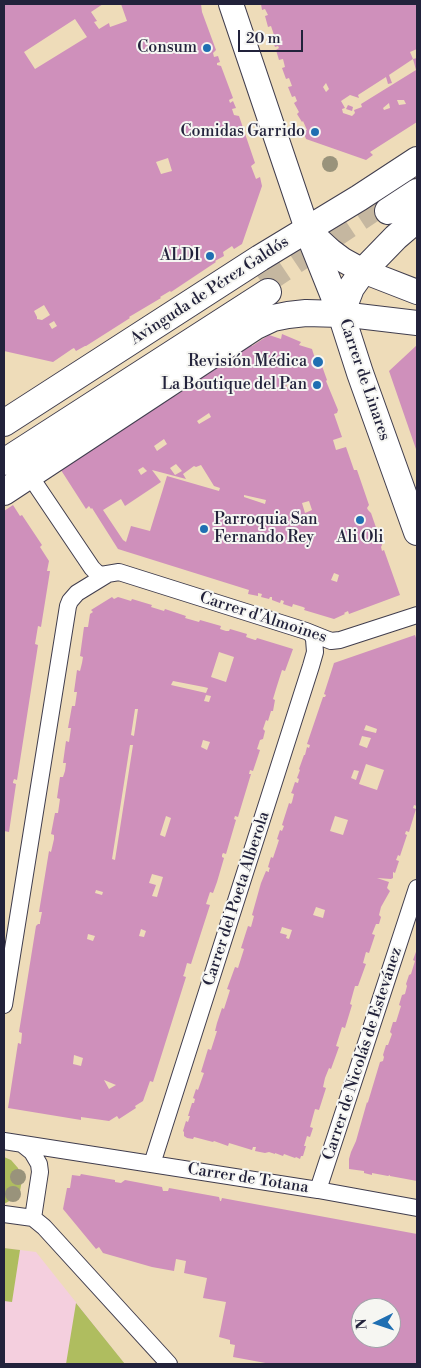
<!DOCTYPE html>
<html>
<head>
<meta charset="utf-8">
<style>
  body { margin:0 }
  #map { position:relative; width:421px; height:1368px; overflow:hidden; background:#eedcb9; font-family:"Libre Bodoni",serif }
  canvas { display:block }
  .frame { position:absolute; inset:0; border:5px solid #22223b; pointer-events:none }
  .north { position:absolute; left:351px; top:1298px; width:50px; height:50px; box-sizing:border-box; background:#f6f6f2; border:1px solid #a1a1a9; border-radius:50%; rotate:266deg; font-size:14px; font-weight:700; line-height:20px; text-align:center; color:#22223b }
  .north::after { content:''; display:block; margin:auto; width:18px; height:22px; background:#1f6fb2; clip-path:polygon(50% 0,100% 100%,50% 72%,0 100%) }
  .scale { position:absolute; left:238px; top:30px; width:65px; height:22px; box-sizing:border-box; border:2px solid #22223b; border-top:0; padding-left:6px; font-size:15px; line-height:18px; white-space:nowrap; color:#22223b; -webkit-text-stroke:4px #f6f6f2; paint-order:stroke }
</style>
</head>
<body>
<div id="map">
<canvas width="421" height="1368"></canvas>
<div class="frame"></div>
<div class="north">N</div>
<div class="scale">20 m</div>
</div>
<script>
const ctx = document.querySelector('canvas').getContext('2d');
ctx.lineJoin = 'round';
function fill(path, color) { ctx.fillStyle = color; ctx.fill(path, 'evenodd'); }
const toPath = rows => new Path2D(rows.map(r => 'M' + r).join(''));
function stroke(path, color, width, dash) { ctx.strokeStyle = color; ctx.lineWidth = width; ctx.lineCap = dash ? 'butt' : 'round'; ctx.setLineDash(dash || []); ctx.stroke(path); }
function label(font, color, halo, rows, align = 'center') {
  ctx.font = font + ' "Libre Bodoni",serif'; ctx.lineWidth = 4; ctx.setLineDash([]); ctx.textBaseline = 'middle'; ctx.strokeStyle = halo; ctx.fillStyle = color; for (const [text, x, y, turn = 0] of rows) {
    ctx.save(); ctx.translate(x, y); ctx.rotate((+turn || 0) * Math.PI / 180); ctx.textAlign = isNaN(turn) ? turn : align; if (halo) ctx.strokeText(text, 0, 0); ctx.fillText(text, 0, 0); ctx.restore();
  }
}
const built = toPath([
  [4,1248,36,1252,125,1364,4,1364]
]);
const green = toPath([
  [4,1157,11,1160,18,1168,22,1180,20,1191,16,1196,11,1200,4,1204],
  [4,1248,20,1250,12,1302,4,1301],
  [76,1303,125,1364,66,1364]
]);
const building = toPath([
  [4,4,103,4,91,12,97,21,94,22,99,29,109,23,110,27,127,21,121,4,201,4,202,12,216,50,213,53,214,57,218,56,220,62,217,63,217,65,221,66,233,98,229,100,230,103,233,101,236,108,232,109,234,115,239,116,255,163,251,166,256,179,260,177,262,186,242,244,234,249,232,246,223,252,224,256,215,261,216,262,171,292,170,291,160,297,161,298,129,317,130,318,86,346,85,346,76,351,74,348,72,349,53,362,4,351],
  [75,19,87,37,35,69,24,52],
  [168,158,172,171,161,174,156,162],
  [44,305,50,315,42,320,37,319,37,317,34,311],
  [54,321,57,326,52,329,49,324],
  [261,4,417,4,417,49,410,52,413,59,417,58,417,122,370,152,373,155,366,160,306,139,303,131,307,130,303,121,302,122,297,114,299,112,294,103,297,101,295,96,292,97,288,87,292,86,289,78,286,79,282,68,285,67,283,59,279,60,276,50,279,48,278,46,275,47,271,36,274,35,271,26,268,27,265,16,268,15,265,9,262,10],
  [413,59,416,70,361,104,362,107,354,110,355,113,352,116,343,113,342,109,345,108,341,101,350,95,359,98,358,95,386,77,388,84,392,83,389,75],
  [326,83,329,89,326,92,323,87],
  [397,100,404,100,406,104,399,105],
  [389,103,390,108,384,110,383,108],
  [348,105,353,107,352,111,346,109],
  [282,334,301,342,299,345,312,349,318,368,322,366,327,380,326,381,338,410,337,413,334,414,342,437,333,440,336,450,346,447,354,470,357,470,369,505,367,508,368,510,371,513,382,545,381,547,382,551,384,550,400,595,349,614,348,611,344,613,345,614,334,619,304,610,305,608,303,607,293,604,292,607,283,604,284,601,281,600,280,603,272,600,272,597,270,597,269,599,261,597,262,594,258,593,258,596,248,594,249,590,118,549,92,508,91,509,89,506,86,509,59,467,158,402,160,405,163,403,161,401,173,394,175,396,196,382,195,380,205,372,207,375,210,373,209,370,249,342,252,346,269,335,281,339],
  [289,377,292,386,286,388],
  [209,413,211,417,199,424,197,421],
  [164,439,167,444,157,451,154,446],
  [176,464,182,471,175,475,170,468],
  [201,465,214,486,220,488,219,491,167,476,150,531,131,526,126,542,123,540,103,510,121,499,125,506,161,482,152,470,186,479,183,474,194,466,196,467],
  [143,467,147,471,141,475,138,470],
  [244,495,266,500,265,504,244,497],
  [309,501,312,510,305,513,302,503],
  [261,517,267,519,264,528,258,526],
  [334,573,339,575,337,582,331,580],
  [417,345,417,452,389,371],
  [13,505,20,516,22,515,42,545,40,547,49,561,47,571,50,571,41,627,38,626,35,644,38,645,17,780,14,779,13,782,13,783,16,784,9,832,4,831,4,511],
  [112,597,114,599,118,597,131,601,132,599,152,605,151,607,164,611,165,609,186,616,185,618,199,622,200,620,221,626,220,629,226,631,229,631,230,629,247,634,246,637,255,640,256,640,257,638,293,649,285,671,282,670,276,689,273,699,275,700,273,711,271,711,268,721,266,720,263,729,265,731,263,739,260,740,257,749,260,750,253,771,250,770,249,774,251,774,238,817,235,816,234,819,236,820,226,854,223,853,222,855,222,857,224,858,217,882,213,893,210,892,206,904,210,905,191,964,187,963,184,974,183,976,186,977,153,1082,150,1081,143,1101,135,1106,136,1108,119,1119,117,1116,109,1121,81,1117,81,1120,8,1108,18,1043,21,1044,22,1033,19,1032,36,926,38,924,40,924,40,922,42,912,39,912,49,851,51,852,54,839,54,835,51,834,55,813,58,813,60,799,57,798,60,777,63,777,65,771,66,763,63,763,66,741,69,742,71,728,68,728,72,706,75,706,77,692,74,692,77,670,80,671,82,663,83,657,80,656,84,627,88,627,90,614,93,612,91,610],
  [219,652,234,657,226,682,211,677],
  [173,681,204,687,208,688,206,693,171,685],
  [206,695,211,696,209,702,204,701],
  [135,709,138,709,134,736,131,735],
  [203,740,210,742,207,750,201,747],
  [130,745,133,745,115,860,112,859],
  [166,816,171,818,165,837,160,835],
  [152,874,163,877,157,897,152,896,156,885,149,883],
  [96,890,103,892,102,895,95,893],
  [141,929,146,931,144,937,139,936],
  [88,934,95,936,93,941,87,939],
  [74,1055,83,1058,81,1066,73,1064],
  [104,1080,116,1085,109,1089],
  [415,635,417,641,417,806,414,805,413,808,416,809,409,832,406,831,405,834,407,835,400,856,398,855,396,860,399,861,395,873,393,872,393,878,391,879,377,878,389,882,387,888,390,891,381,907,379,915,381,917,379,924,376,924,372,934,375,935,369,953,366,952,363,963,366,964,358,986,355,986,350,1004,352,1005,345,1028,342,1027,336,1046,339,1047,331,1069,329,1068,325,1078,323,1087,326,1088,319,1110,315,1109,310,1127,313,1128,310,1137,307,1136,304,1146,306,1146,303,1156,301,1156,300,1159,296,1157,295,1158,284,1154,283,1156,275,1153,275,1154,269,1152,265,1153,255,1151,256,1147,253,1147,252,1150,229,1143,228,1146,214,1141,213,1142,194,1137,193,1139,187,1138,184,1136,184,1132,183,1131,186,1121,188,1122,190,1116,188,1116,192,1103,194,1103,195,1099,193,1098,196,1089,198,1090,204,1073,201,1072,208,1049,211,1050,217,1031,215,1031,217,1023,222,1008,224,1009,230,990,227,989,235,967,238,968,244,949,241,948,248,926,251,927,254,916,252,915,261,883,266,871,269,872,269,870,270,868,268,867,271,857,273,858,279,840,277,839,280,830,282,831,284,826,282,825,289,803,291,804,292,802,294,794,291,793,292,791,295,782,298,783,299,779,297,778,300,770,299,769,304,755,305,755,307,747,309,748,310,745,307,744,323,697,325,697,326,695,324,694,334,663],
  [366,725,377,729,376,733,364,730],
  [362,736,371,738,367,748,359,745],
  [366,764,384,770,377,790,359,784],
  [354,770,359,771,356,780,351,778],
  [335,816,348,820,343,835,330,831],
  [316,907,325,910,323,918,313,915],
  [282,927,292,930,289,939,286,938,287,935,280,933],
  [417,949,417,1181,390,1176,390,1175,388,1176,372,1173,372,1175,364,1173,364,1171,349,1169,349,1159,351,1152,356,1141,367,1102,368,1103,368,1102,380,1062,383,1061,384,1057,383,1055,386,1045,388,1045,392,1034,390,1032,393,1022,396,1022,401,1006,399,1005,402,995,405,994,407,986,406,984,409,975,411,974,415,961,413,960],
  [81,1174,115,1180,115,1182,121,1183,125,1180,162,1187,163,1191,168,1191,169,1188,219,1197,220,1201,221,1201,222,1198,417,1234,417,1364,271,1364,233,1357,235,1345,230,1344,230,1340,219,1337,226,1302,203,1298,207,1278,184,1273,186,1261,176,1259,174,1271,152,1267,103,1253,99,1247,96,1249,63,1209,67,1188,70,1188,72,1175,80,1176],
  [361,1308,391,1308,391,1338,361,1338]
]);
const primaryTunnel = toPath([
  [262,283,383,202]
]);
const street = toPath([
  [30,476,92,568,96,572,101,575,119,572,306,631,331,641,340,640,417,615],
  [4,1005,68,606,70,601,77,593,108,574],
  [4,1141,318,1190,417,1208],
  [22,1144,32,1152,39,1164,40,1172,33,1218],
  [152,1164,311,666,315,652,314,639,311,633],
  [318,1190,417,888],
  [4,1214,33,1218,44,1227,169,1364]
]);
const secondary = toPath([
  [231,4,307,229,331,251,343,260,363,271,417,292],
  [341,314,417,323]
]);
const primary = toPath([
  [388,211,417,192],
  [307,229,341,314,360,373,417,532],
  [341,314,351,288,363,271,396,237,417,219],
  [4,423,260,258,359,198,417,160],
  [4,462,268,292],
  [4,492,256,326,273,318,288,315,306,313,341,314]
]);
const trees = [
  [330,164],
  [18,1177],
  [13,1194]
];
const markers = [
  [207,48,5,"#1f6fb2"],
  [315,132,5,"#1f6fb2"],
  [210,256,5,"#1f6fb2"],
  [318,362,6,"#1f6fb2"],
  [317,385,5,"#1f6fb2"],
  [360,520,5,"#1f6fb2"],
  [204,529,5,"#1f6fb2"]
];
const poiNames = [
  ["Consum",197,48],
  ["Comidas Garrido",305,132],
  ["ALDI",200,256],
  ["Revisión Médica",307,362],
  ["La Boutique del Pan",307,385],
  ["Parroquia San",214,520,"left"],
  ["Fernando Rey",214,538,"left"],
  ["Ali Oli",360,538,"center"]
];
const streetNames = [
  ["Avinguda de Pérez Galdós",210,291,-33],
  ["Carrer de Linares",364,380,71],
  ["Carrer d'Almoines",263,618,18],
  ["Carrer del Poeta Alberola",237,899,-72],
  ["Carrer de Nicolás de Estevánez",363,1054,-72],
  ["Carrer de Totana",248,1179,9]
];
fill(built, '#f4cfde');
fill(green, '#afbd5f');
fill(building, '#cf90bb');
stroke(primaryTunnel, '#c5b7a0', 26, [26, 13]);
stroke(street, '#413e4e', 18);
stroke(secondary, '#413e4e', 26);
stroke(primary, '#413e4e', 28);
stroke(street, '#fff', 16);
stroke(secondary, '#fff', 24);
stroke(primary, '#fff', 26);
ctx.fillStyle = '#99937b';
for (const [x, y] of trees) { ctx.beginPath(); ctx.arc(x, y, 8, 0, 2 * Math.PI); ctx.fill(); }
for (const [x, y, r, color] of markers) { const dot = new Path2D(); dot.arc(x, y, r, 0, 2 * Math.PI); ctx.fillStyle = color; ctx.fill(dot); stroke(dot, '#f6f6f2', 2); }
label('16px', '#22223b', '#f6f6f2', poiNames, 'right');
label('16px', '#22223b', '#f6f6f2', streetNames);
</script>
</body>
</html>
